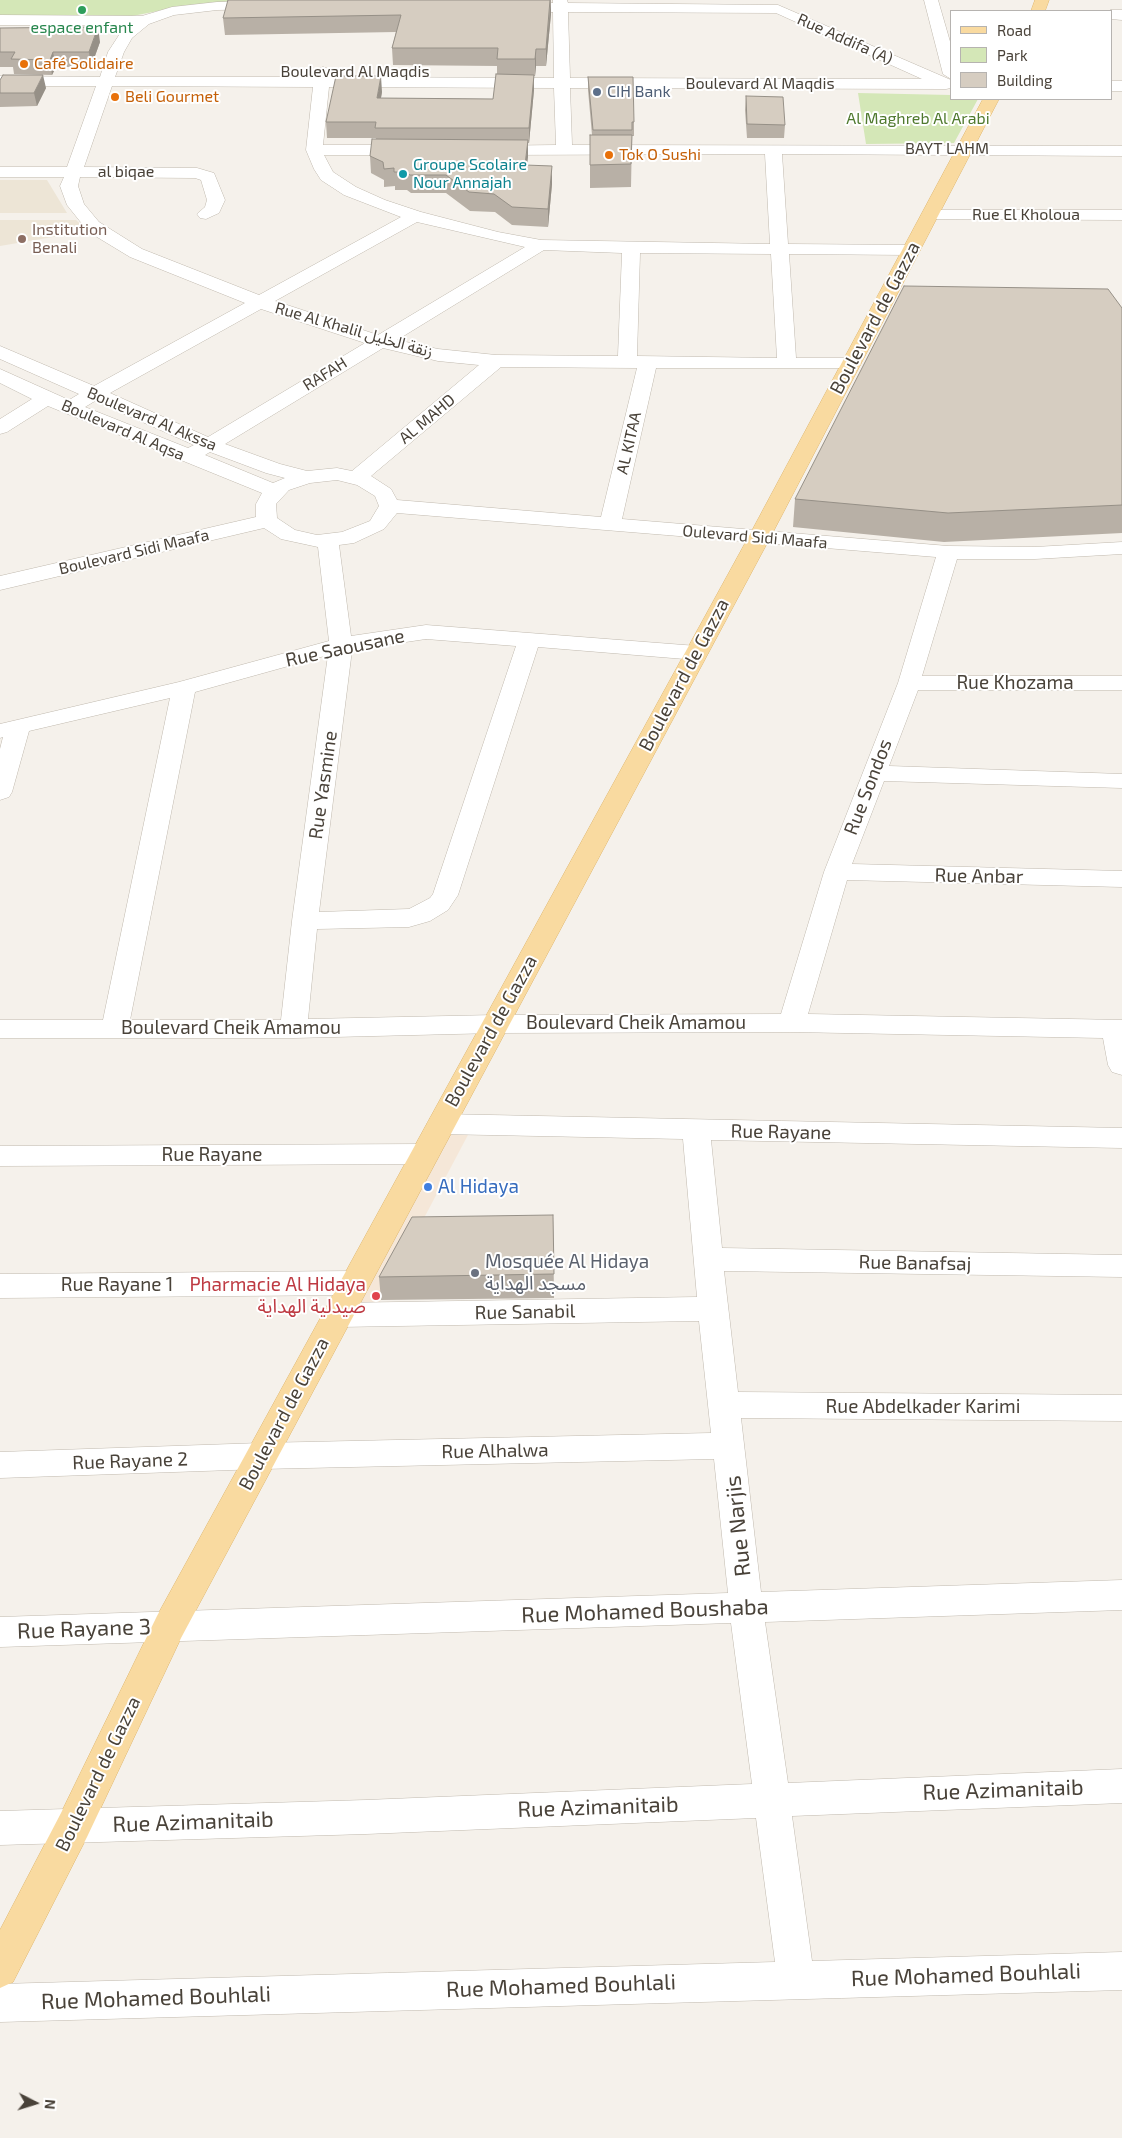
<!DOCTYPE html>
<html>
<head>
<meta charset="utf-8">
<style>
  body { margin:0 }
  #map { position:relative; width:1122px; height:2138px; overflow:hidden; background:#f5f1eb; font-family:"Exo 2",sans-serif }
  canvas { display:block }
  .legend { position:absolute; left:950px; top:10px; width:162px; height:90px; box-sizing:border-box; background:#fff; border:1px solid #b6b3b0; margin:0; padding:6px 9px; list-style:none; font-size:15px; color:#494239 }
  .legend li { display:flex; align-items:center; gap:10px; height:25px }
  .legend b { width:25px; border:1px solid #b6b3b0 }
  .north { position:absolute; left:10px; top:2078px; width:50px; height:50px; -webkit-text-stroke:4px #fff; paint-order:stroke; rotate:95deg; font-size:14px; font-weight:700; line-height:20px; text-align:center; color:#494239 }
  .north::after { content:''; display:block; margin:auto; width:18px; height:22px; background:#494239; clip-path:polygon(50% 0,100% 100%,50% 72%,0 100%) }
</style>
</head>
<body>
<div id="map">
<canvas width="1122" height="2138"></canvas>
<ul class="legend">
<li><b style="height:6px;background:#f9daa0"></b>Road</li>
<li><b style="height:14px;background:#d4e7b7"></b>Park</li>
<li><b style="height:14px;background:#d6cdc1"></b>Building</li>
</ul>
<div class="north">N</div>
</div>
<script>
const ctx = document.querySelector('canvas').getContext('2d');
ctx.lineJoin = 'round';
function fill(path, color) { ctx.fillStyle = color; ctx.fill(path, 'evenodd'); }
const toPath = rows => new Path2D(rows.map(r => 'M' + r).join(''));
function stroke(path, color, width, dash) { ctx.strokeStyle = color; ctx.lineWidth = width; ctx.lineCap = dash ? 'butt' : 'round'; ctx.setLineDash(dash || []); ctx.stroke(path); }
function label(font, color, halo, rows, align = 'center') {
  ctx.font = font + ' "Exo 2","Noto Sans Arabic",sans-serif'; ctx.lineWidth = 4; ctx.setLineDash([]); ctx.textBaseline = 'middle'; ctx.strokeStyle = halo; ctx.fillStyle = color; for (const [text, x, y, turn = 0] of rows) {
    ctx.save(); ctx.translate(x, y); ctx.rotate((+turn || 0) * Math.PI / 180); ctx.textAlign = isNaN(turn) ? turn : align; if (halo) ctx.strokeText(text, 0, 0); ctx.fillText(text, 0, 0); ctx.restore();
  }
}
const commercial = toPath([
  [444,1133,469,1133,378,1305,351,1307]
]);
const education = toPath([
  [0,180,47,180,67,213,0,213],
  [0,220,76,220,88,231,0,246]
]);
const green = toPath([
  [0,0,246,0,184,6,127,17,0,16],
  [858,93,951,95,951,99,978,99,954,143,866,144]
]);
const minor = toPath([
  [553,0,567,0,568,3,778,5,951,80,951,88,946,89,570,88,572,145,1122,146,1122,156,782,154,788,244,911,245,917,246,920,250,917,254,911,255,789,254,796,358,851,358,858,360,861,364,858,368,656,368,622,519,948,546,1035,547,1122,542,1122,554,1035,559,957,559,922,676,1122,676,1122,690,918,690,889,766,1122,774,1122,788,884,781,852,864,1122,871,1122,887,847,880,808,1014,1122,1020,1122,1075,1112,1072,1108,1065,1103,1038,792,1032,495,1033,294,1038,0,1038,0,1020,103,1020,170,698,29,731,12,792,9,797,0,800,0,749,3,737,0,738,0,724,179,682,329,641,318,547,281,539,264,528,0,590,0,576,256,517,256,504,262,493,48,406,7,432,0,434,0,419,32,399,0,383,0,369,69,400,79,394,0,359,0,346,94,386,245,303,130,257,97,237,87,230,67,205,60,186,64,177,0,177,0,167,67,167,96,86,0,86,0,76,100,77,108,52,121,32,129,25,0,25,0,15,142,16,172,7,217,2,265,1,272,5,265,9,217,10,174,15,149,24,132,38,124,52,115,77,315,77,317,69,323,67,329,69,330,77,554,78,553,12,513,11,506,7,513,3,553,3,553,0],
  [568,12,776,13,922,79,570,78,568,12],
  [112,86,313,87,306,150,314,169,321,180,344,195,401,217,259,295,142,249,99,222,84,204,78,186,80,177,195,178,201,180,207,200,205,207,197,214,200,218,206,219,219,213,225,200,214,173,197,168,84,167,112,86],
  [329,87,554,88,556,145,484,146,482,150,484,154,490,155,765,154,770,244,541,240,498,232,421,212,385,200,356,187,333,172,324,155,407,155,413,154,415,150,413,146,407,145,323,145,329,87],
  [417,222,525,247,378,335,275,301,417,222],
  [544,250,622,253,618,356,496,355,438,349,397,340,544,250],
  [640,253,771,254,777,358,637,356,640,253],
  [261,309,365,343,208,437,110,393,261,309],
  [383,348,438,361,479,365,352,471,337,468,307,471,280,464,225,444,383,348],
  [501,367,637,368,601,517,397,500,391,489,371,476,501,367],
  [95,401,194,445,188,448,85,407,95,401],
  [210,452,266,473,285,478,273,483,205,455,210,452],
  [337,480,357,485,375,496,379,506,370,521,342,532,317,535,295,530,277,518,276,504,289,490,310,483,337,480],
  [397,513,936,557,898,683,824,872,781,1014,495,1015,308,1019,317,929,409,927,430,921,448,910,458,895,538,647,697,660,705,658,708,653,705,648,697,646,426,625,351,636,339,545,354,543,384,529,397,513],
  [426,639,516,646,433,894,430,898,409,909,319,912,352,650,426,639],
  [328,655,292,921,281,1020,130,1020,195,692,328,655],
  [924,0,938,0,951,45,951,79,943,74,924,0],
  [1111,10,1122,10,1122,20,1111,19,1111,11,1108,11,1111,10],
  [1111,81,1122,81,1122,91,1111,91,1111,81],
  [931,210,1122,210,1122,220,925,219,922,215,925,211,931,210],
  [441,1114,1122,1128,1122,1148,711,1140,722,1248,1122,1255,1122,1277,724,1271,738,1392,1122,1395,1122,1421,741,1418,761,1592,1122,1580,1122,1610,765,1622,788,1783,1122,1769,1122,1803,792,1816,812,1961,1122,1952,1122,1990,0,2022,0,1984,775,1962,756,1818,366,1834,0,1845,0,1811,366,1800,752,1784,731,1623,0,1647,0,1617,728,1593,714,1459,261,1469,0,1478,0,1452,261,1443,711,1433,699,1321,338,1327,327,1323,323,1315,327,1307,338,1303,697,1297,683,1139,441,1134,431,1131,427,1124,431,1117,441,1114],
  [425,1144,435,1147,439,1154,435,1161,425,1164,0,1166,0,1146,425,1144],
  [355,1271,366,1275,370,1283,366,1291,355,1295,0,1298,0,1274,355,1271]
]);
const major = toPath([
  [1035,0,1049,0,1045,11,1031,11,1035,0],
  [983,99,999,99,771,536,181,1638,87,1837,13,1982,0,1988,0,1930,61,1813,157,1616,749,536,983,99]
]);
const wall = toPath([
  [551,0,551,14,546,66,536,66,535,76,534,76,534,90,529,143,528,143,527,165,552,184,548,227,512,225,495,212,470,211,446,193,411,193,407,190,395,190,395,186,384,187,384,180,371,173,370,156,376,138,327,138,326,122,382,92,381,98,493,99,497,74,497,66,393,65,392,48,396,32,225,35,223,18],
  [0,28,100,42,91,67,56,67,52,75,14,74,13,67,0,67],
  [588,77,634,122,634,136,632,136,631,187,590,188,590,135,592,135,588,90],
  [0,80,46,88,37,106,0,107],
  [746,96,785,125,784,138,747,138,745,110],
  [1122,308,1122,533,944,542,793,527,795,499],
  [553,1215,554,1298,381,1300,379,1277]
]);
const shadedWall = toPath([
  [551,0,551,14,546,66,546,49],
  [98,27,100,42,91,67,89,52],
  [536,49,536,66,535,76,535,59],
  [53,52,56,67,52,75,50,60],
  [43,75,46,88,37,106,34,93],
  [534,75,534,90,529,143,529,128],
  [381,76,382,92,378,113,377,98],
  [528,140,528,157,525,183,525,165],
  [552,166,552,184,548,227,548,209]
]);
const building = toPath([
  [228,0,550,0,546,49,536,49,535,59,497,59,498,48,392,48,401,15,223,18,228,0],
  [98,27,89,52,53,52,50,60,11,59,15,52,0,52,0,28,98,27],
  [496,74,534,75,529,128,375,128,376,122,326,122,336,76,381,76,377,98,493,99,496,74],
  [3,75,43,75,34,93,0,93,0,80,3,75],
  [588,77,633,77,634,122,632,122,632,130,593,130,588,77],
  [746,96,783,97,785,125,747,124,746,96],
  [590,135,632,135,631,164,590,165,590,135],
  [372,139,528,140,525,165,552,166,548,209,512,207,494,194,469,192,446,175,410,175,406,172,394,172,394,168,384,169,383,162,370,156,372,139],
  [904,286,1108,289,1122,308,1122,505,948,513,795,499,904,286],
  [553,1215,554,1274,379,1277,412,1217,553,1215]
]);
const markers = [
  [82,10,5,"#2e9e5b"],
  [24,64,5,"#e8710a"],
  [597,92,5,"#5c6f8a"],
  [115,97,5,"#e8710a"],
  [609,155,5,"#e8710a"],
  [403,174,5,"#0f9aa8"],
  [22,239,5,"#8d6e63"],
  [428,1187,5,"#3f7fe0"],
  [475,1273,5,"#6b7280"],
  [376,1296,5,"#e0444e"]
];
const farLeisurenames = [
  ["espace enfant",82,28]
];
const farStreetnames = [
  ["Rue Addifa (A)",845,39,24],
  ["Boulevard Al Maqdis",355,72],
  ["Boulevard Al Maqdis",760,84],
  ["BAYT LAHM",947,149],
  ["al biqae",126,172],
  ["Rue El Kholoua",1026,215],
  ["Rue Al Khalil زنقة الخليل",354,330,16],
  ["RAFAH",325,374,-32],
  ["Boulevard Al Akssa",152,419,23],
  ["AL MAHD",427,419,-40],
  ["Boulevard Al Aqsa",123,430,23],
  ["AL KITAA",629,443,-77],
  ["Oulevard Sidi Maafa",755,537,5],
  ["Boulevard Sidi Maafa",134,552,-13]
];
const farFoodnames = [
  ["Café Solidaire",34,64],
  ["Beli Gourmet",125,97],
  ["Tok O Sushi",619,155]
];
const farServicenames = [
  ["CIH Bank",607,92]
];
const farParknames = [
  ["Al Maghreb Al Arabi",918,119]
];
const farCulturenames = [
  ["Groupe Scolaire",413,165],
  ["Nour Annajah",413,183]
];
const farEducationnames = [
  ["Institution",32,230],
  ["Benali",32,248]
];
const streetNames = [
  ["Boulevard de Gazza",875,318,-62],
  ["Rue Saousane",345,648,-12],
  ["Boulevard de Gazza",684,675,-62],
  ["Rue Khozama",1015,683],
  ["Rue Yasmine",323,785,-82],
  ["Rue Sondos",868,787,-69],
  ["Rue Anbar",979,876,1],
  ["Boulevard Cheik Amamou",636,1023],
  ["Boulevard Cheik Amamou",231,1028],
  ["Boulevard de Gazza",491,1031,-61],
  ["Rue Rayane",781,1132,1],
  ["Rue Rayane",212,1155],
  ["Rue Banafsaj",915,1263,1],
  ["Rue Rayane 1",117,1285],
  ["Rue Sanabil",525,1312,-1],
  ["Rue Abdelkader Karimi",923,1407],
  ["Boulevard de Gazza",284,1414,-62],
  ["Rue Alhalwa",495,1451,-1],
  ["Rue Rayane 2",130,1461,-2],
  ["Boulevard de Gazza",98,1774,-64]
];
const shopNames = [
  ["Al Hidaya",438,1187]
];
const worshipNames = [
  ["Mosquée Al Hidaya",485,1262],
  ["مسجد الهداية",485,1284]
];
const healthNames = [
  ["Pharmacie Al Hidaya",366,1285],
  ["صيدلية الهداية",366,1307]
];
const nearStreetnames = [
  ["Rue Narjis",738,1526,-96],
  ["Rue Mohamed Boushaba",645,1611,-2],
  ["Rue Rayane 3",84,1629,-2],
  ["Rue Azimanitaib",1003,1790,-2],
  ["Rue Azimanitaib",598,1807,-2],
  ["Rue Azimanitaib",193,1822,-2],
  ["Rue Mohamed Bouhlali",966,1975,-2],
  ["Rue Mohamed Bouhlali",561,1986,-2],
  ["Rue Mohamed Bouhlali",156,1998,-2]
];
fill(commercial, '#f5e7d8');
fill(education, '#ede5d6');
fill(green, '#d4e7b7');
stroke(minor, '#c0b9ae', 1);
stroke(major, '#dfb76f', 1);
fill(minor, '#fff');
fill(major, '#f9daa0');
fill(wall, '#b8b0a6');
fill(shadedWall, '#969087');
fill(building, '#d6cdc1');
stroke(building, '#969087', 1);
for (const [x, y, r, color] of markers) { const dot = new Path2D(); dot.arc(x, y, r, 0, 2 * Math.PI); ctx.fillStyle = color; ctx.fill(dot); stroke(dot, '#fff', 2); }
label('16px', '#27864d', '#fff', farLeisurenames);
label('16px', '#494239', '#fff', farStreetnames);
label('16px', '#c56008', '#fff', farFoodnames, 'left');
label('16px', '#4e5e75', '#fff', farServicenames, 'left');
label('16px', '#4f792e', '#fff', farParknames);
label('16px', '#0d838f', '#fff', farCulturenames, 'left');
label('16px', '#785e54', '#fff', farEducationnames, 'left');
label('19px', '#494239', '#fff', streetNames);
label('19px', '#366cbe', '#fff', shopNames, 'left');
label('19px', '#5b616d', '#fff', worshipNames, 'left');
label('19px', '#be3a42', '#fff', healthNames, 'right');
label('22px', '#494239', '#fff', nearStreetnames);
</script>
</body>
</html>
